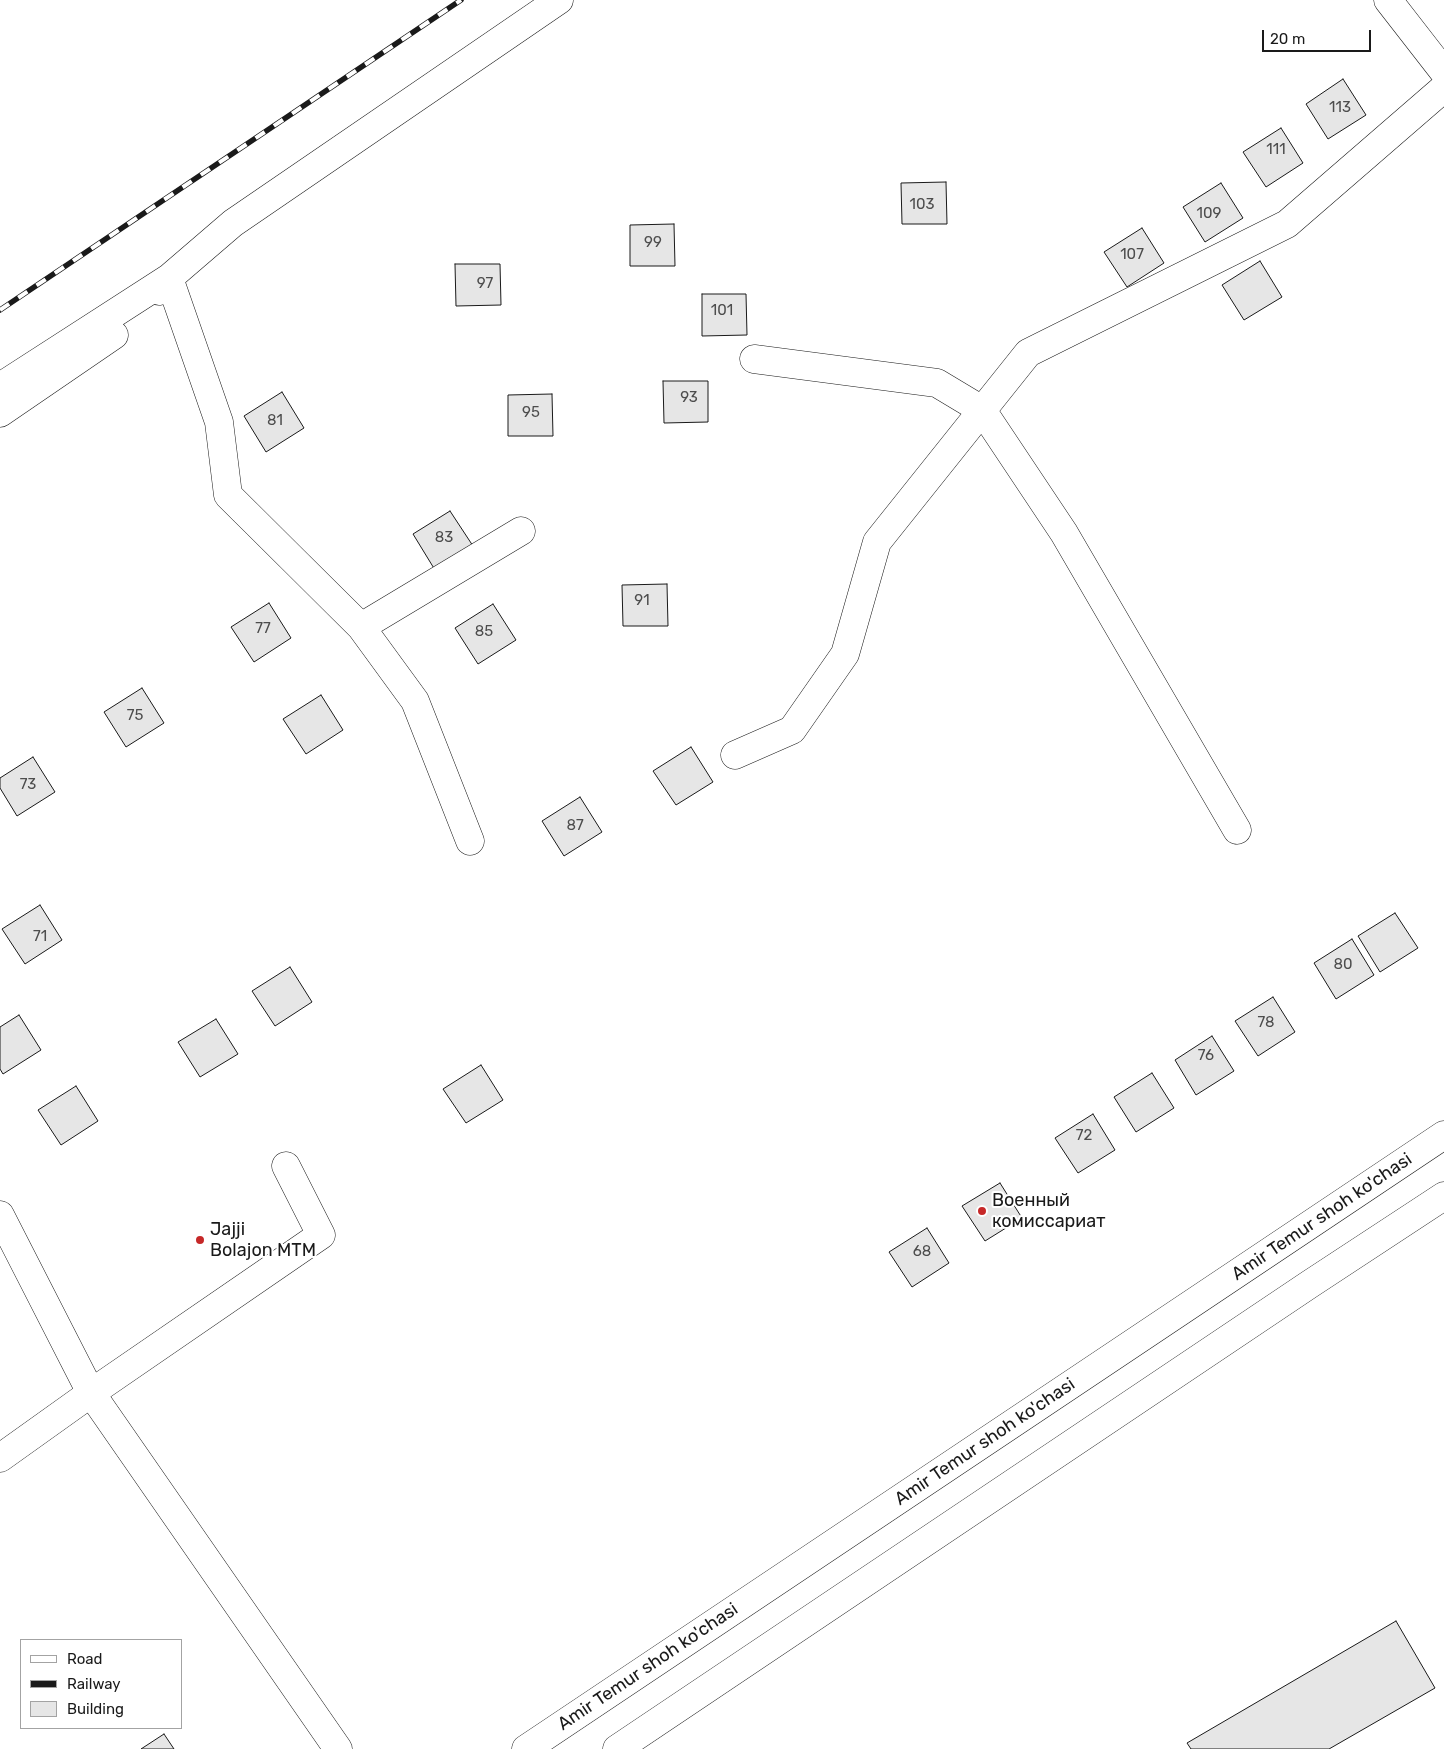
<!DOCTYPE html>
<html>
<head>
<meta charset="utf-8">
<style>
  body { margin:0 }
  #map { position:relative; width:1444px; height:1749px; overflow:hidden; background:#fff; font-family:Rubik,sans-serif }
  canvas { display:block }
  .legend { position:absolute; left:20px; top:1639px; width:162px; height:90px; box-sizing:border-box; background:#fff; border:1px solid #a3a3a3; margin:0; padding:6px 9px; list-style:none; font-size:15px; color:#1a1a1a }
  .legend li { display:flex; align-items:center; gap:10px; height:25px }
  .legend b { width:25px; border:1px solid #a3a3a3 }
  .scale { position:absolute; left:1262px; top:30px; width:109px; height:22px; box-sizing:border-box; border:2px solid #1a1a1a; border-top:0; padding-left:6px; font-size:15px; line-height:18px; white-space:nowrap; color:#1a1a1a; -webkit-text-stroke:4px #fff; paint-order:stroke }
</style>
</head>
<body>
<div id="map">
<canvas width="1444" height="1749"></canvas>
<ul class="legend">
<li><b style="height:6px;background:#fff"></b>Road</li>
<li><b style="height:6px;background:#1a1a1a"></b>Railway</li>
<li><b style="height:14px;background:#e6e6e6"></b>Building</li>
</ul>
<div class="scale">20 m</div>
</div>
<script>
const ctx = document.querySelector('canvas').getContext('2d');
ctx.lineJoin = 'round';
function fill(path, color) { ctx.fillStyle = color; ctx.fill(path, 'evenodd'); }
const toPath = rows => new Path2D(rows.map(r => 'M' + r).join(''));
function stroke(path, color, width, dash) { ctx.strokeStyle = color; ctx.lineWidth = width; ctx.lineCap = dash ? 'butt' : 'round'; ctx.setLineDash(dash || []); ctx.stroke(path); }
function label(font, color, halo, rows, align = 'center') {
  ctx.font = font + ' Rubik,sans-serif'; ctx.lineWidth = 4; ctx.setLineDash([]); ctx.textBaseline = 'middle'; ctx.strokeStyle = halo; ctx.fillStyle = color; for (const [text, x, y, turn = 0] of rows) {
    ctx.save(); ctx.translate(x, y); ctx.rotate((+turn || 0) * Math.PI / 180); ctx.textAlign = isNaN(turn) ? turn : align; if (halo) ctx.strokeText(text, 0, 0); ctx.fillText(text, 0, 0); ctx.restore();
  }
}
const building = toPath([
  [1343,79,1366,115,1328,139,1306,104,1343,79],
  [1281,128,1303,163,1266,187,1243,152,1281,128],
  [946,182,947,224,902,224,901,183,946,182],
  [1221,183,1243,218,1205,242,1183,207,1221,183],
  [674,224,675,266,630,266,630,225,674,224],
  [1142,228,1164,263,1127,287,1104,252,1142,228],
  [1260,261,1282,297,1244,320,1222,285,1260,261],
  [455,264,500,264,501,305,456,306,455,264],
  [702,294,746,294,747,335,702,336,702,294],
  [663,381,708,381,708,422,664,423,663,381],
  [282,392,304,428,266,452,244,416,282,392],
  [552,394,553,436,508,436,508,395,552,394],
  [450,511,473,546,435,570,413,534,450,511],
  [667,584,668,626,623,626,622,585,667,584],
  [269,603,291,638,254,662,231,627,269,603],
  [493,604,516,640,478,664,455,628,493,604],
  [142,688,164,723,126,747,104,712,142,688],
  [321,695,343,730,306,754,283,719,321,695],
  [691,747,713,782,676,805,653,771,691,747],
  [33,757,55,792,17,816,0,788,0,778,33,757],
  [580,797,602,832,564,856,542,821,580,797],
  [40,905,62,940,25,964,2,929,40,905],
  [1395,913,1418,948,1380,972,1358,936,1395,913],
  [1352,939,1374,975,1336,999,1314,963,1352,939],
  [290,967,312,1002,275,1026,252,991,290,967],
  [1273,997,1295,1032,1258,1056,1235,1021,1273,997],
  [19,1015,41,1050,3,1074,0,1069,0,1027,19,1015],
  [216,1019,238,1054,200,1077,178,1042,216,1019],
  [1212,1036,1234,1071,1196,1095,1175,1060,1212,1036],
  [481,1065,503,1100,466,1123,443,1089,481,1065],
  [1152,1073,1174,1108,1136,1132,1114,1097,1152,1073],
  [76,1086,98,1121,61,1145,38,1110,76,1086],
  [1093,1114,1115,1150,1078,1173,1055,1138,1093,1114],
  [1000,1183,1022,1218,985,1241,962,1206,1000,1183],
  [927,1228,949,1263,912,1287,889,1252,927,1228],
  [1396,1621,1435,1688,1329,1749,1191,1749,1187,1743,1396,1621],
  [164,1734,174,1749,141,1749,164,1734]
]);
const minor = toPath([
  [1388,0,1444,72],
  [159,291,169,278,233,223,559,0],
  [754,359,937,383,982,410,1064,533,1237,830],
  [0,387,169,278,219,422,228,495,361,627,415,701,470,841],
  [0,413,114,335],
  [361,627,521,531],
  [735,755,792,730,845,654,877,542,1028,353,1287,224,1444,88],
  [0,1215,91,1393,338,1749],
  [0,1458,91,1393,321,1235,286,1166]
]);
const highway = toPath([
  [526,1749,1444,1135],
  [617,1749,1310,1284,1444,1196]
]);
const rail = toPath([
  [0,310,461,0]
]);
const markers = [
  [982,1211,5,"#c62828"],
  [200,1240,5,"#c62828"]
];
const numberNames = [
  ["113",1340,108],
  ["111",1276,150],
  ["103",922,205],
  ["109",1209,214],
  ["99",653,243],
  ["107",1132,255],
  ["97",485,284],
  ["101",722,311],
  ["93",689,398],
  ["95",531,413],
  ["81",275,421],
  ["83",444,538],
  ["91",642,601],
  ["77",263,629],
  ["85",484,632],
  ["75",135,716],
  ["73",28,785],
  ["87",575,826],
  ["71",40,937],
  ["80",1343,965],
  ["78",1266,1023],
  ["76",1206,1056],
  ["72",1084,1136],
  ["68",922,1252]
];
const poiNames = [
  ["Военный",992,1201],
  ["комиссариат",992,1222],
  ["Jajji",210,1230],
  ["Bolajon MTM",210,1251]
];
const streetNames = [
  ["Amir Temur shoh ko'chasi",1322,1217,-34],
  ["Amir Temur shoh ko'chasi",985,1442,-34],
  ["Amir Temur shoh ko'chasi",648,1667,-34]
];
fill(building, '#e6e6e6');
stroke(building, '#1a1a1a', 1);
stroke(minor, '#1a1a1a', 29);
stroke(highway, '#1a1a1a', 29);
stroke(minor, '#fff', 28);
stroke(highway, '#fff', 28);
stroke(rail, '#1a1a1a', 5.5);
stroke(rail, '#fff', 4, [11]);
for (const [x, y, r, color] of markers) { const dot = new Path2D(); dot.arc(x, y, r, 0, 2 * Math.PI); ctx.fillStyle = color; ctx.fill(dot); stroke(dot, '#fff', 2); }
label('15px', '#4d4d4d', null, numberNames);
label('18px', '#1a1a1a', '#fff', poiNames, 'left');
label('18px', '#1a1a1a', '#fff', streetNames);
</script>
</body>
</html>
